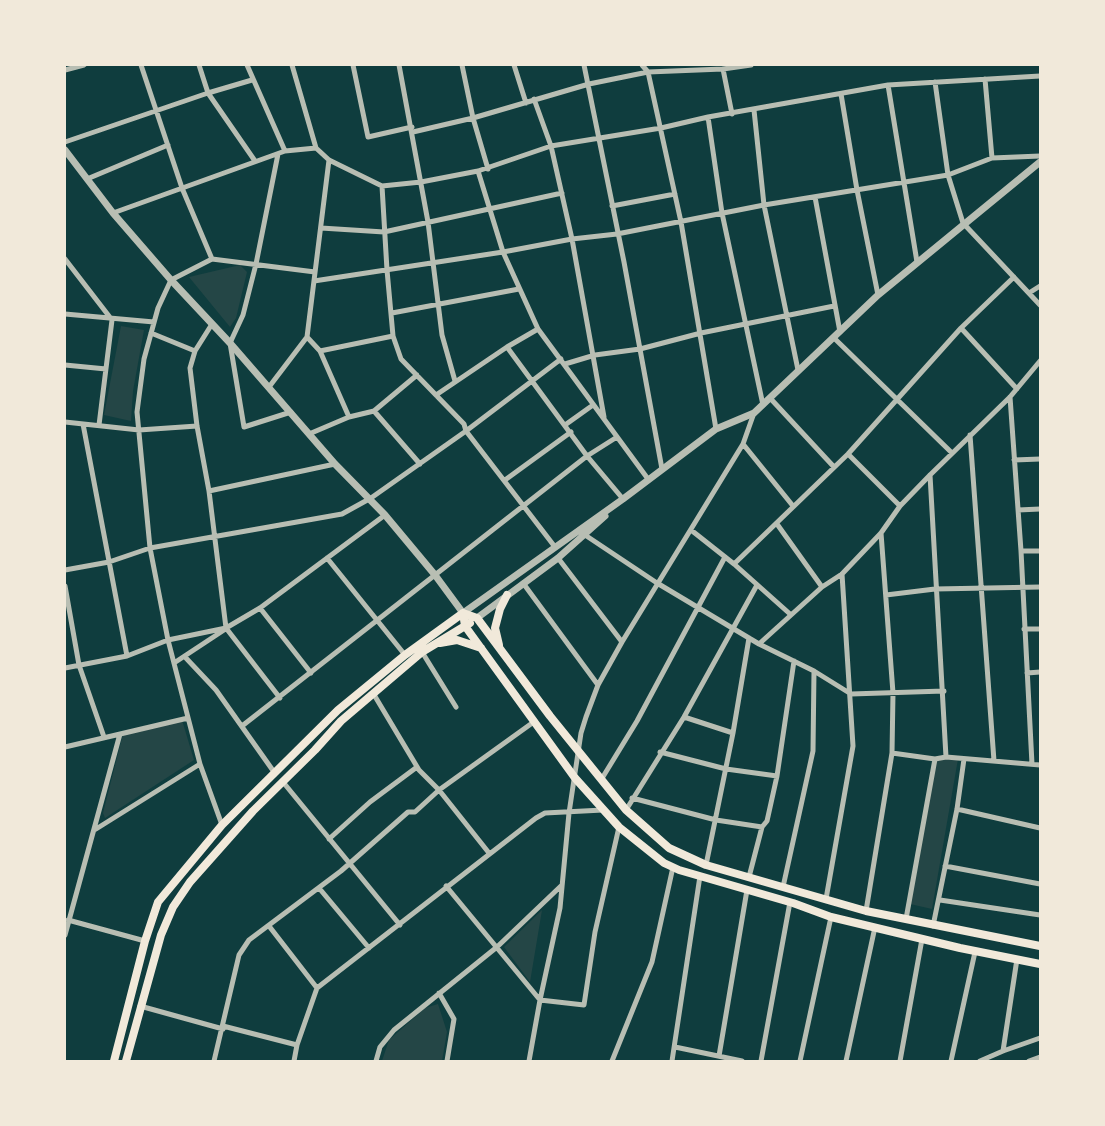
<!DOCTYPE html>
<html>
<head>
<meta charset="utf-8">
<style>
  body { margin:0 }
  #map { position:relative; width:1105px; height:1126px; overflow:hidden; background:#0f3d3e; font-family:Mulish,sans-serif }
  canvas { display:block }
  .frame { position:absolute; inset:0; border:66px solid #f1e9da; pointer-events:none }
</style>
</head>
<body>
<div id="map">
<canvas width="1105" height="1126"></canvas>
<div class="frame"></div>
</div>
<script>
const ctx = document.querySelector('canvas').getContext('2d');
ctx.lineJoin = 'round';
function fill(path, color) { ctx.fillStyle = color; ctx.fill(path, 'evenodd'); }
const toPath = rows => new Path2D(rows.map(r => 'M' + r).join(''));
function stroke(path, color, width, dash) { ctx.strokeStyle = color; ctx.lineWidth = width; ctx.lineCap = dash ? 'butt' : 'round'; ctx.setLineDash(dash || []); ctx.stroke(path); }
const green = toPath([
  [240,265,247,272,236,318,230,327,189,277],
  [121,326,144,330,133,391,131,421,104,415],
  [182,720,194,760,105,818,103,813,123,734],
  [937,757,958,759,932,909,910,904],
  [542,910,530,982,504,947],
  [438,1004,447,1032,442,1061,382,1061,389,1040,425,1008]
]);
const minor = toPath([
  [141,65,182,188,212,259],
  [199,65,208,93,255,161],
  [247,65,285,151],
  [292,65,316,148],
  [353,65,368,137,412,127],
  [399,65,428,222,442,335,455,381],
  [462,65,473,118,488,169],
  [514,65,526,103],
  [584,65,624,262,662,469],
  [642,65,648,72,681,222,716,429],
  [723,69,732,114],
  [65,70,84,65],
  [985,79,992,158],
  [935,82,948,175,963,223,1040,305],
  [888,85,917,262],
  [841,94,857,190,878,295],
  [534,99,551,146,572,239,604,417],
  [754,110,764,205,798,370],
  [708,117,722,213,763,405],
  [413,132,473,118,589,84,648,72,723,69,751,65],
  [65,142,208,93,252,80],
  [278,154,256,264,243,315,230,343,244,427,291,412],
  [478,171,503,252,538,329,648,479],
  [87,179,168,145],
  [382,186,387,270,393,336,401,359,464,424,466,431,555,547],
  [815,197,840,332],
  [612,206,675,194],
  [113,213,285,151,316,148,329,160,382,186,421,182,478,171,551,146,661,128,708,117,888,85,1040,76],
  [321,228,384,232,562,193],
  [65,259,112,320,99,425],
  [314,281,503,252,572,239,617,234,764,205,948,175,992,158,1040,156],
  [1029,293,1040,286],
  [392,313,519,289],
  [65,314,154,322],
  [212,324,195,351,190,368,197,426,209,491,226,628,280,698],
  [961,328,1017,389],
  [151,333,195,351],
  [307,337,320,351,393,336],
  [834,338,952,453],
  [507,347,587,456,623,499],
  [320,351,349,417],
  [565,364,595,355,640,349,701,333,834,306],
  [65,365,106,369],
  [269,387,307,337,329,160],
  [436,395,507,347,538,329],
  [1010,397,1021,551,1032,764],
  [770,398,834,467],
  [374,411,420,464],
  [65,422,139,430,197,426],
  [83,424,127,656],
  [565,425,593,405],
  [309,434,349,417,374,411,417,375],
  [970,435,994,761],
  [743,444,793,506],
  [848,454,900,506],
  [1014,460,1040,459],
  [930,475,946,757],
  [505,480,571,432],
  [209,491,335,464],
  [1018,510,1040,509],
  [777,524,822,587],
  [691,530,734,564,790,614],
  [585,535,657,583,759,644,822,587,842,574,881,533,900,506,930,475,1010,397,1040,361],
  [1021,551,1040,551],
  [327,558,405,655],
  [558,558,622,642],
  [734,564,848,454,961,328,1014,277],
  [65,570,109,562,150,548,342,514,371,498,466,431,561,359],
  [523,583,598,685],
  [65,586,79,665,104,737],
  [886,595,935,589,1040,587],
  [260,608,311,673],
  [1024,629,1040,629],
  [759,644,814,671,851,694,944,691],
  [422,652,456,707],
  [185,657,216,690,274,772],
  [174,663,224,630],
  [65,668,127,656,168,640,226,628,260,608,385,515],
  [1027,673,1040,672],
  [373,693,419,770,439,790,489,853],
  [684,717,733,733],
  [242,726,587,456,617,437],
  [65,747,188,718],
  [660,752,726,769,777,776],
  [892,753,935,759,946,757,1040,765],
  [601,780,637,721,725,557],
  [283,782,400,925],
  [632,798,716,820,762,827],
  [957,809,1040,828],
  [626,810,684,717,757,585],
  [222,825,200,764,168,640,150,548,137,412,144,359,158,308,171,280,212,259,315,272],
  [96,829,200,764],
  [329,839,370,802,417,767],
  [706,865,733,733,749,638],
  [945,866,1040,884],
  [749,877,762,827,767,821,777,776,794,661],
  [446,886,540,1000,584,1005,595,932,619,827],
  [783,887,813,751,814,671],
  [319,888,369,948],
  [826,899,853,746,842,574],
  [940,900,1040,915],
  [866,911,892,753,893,693,881,533],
  [906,919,935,759],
  [68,920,145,941],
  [269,926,317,988],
  [933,926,957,809,964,759],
  [65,935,120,734],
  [439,993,454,1019,447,1061],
  [140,1006,223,1029],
  [223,1026,297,1045],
  [675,1047,742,1061],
  [1003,1051,1017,959],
  [719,1056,747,890],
  [214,1061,239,955,249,940,341,871,408,812,415,812,439,790,535,721],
  [294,1061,297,1045,317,988,536,818,545,813,603,810],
  [376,1061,380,1047,394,1030,497,947,562,885],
  [529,1061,540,1000,560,908,569,813,581,733,586,717,598,685,622,642,743,444,754,413],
  [612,1061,652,962,673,867],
  [672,1061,700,876],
  [761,1061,790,902],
  [800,1061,831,917],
  [846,1061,875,927],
  [900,1061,922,939],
  [951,1061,975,952],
  [980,1061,1003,1051,1040,1038],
  [1029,1061,1040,1057]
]);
const tertiary = toPath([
  [65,150,113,213,171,280,230,343,335,464,385,515,435,575,463,613,623,499,716,429,754,413,878,295,1040,162],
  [477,618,558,558,605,516]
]);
const secondary = toPath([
  [463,613,465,626,575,778,619,827,664,863,679,870,793,903,831,917,960,948,1040,964],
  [463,613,477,618,550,716,626,810,669,848,706,865,866,911,1040,946],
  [440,643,457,640,481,648],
  [499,645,495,628,500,609,507,595],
  [114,1061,145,941,158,902,222,825,338,710,405,655,463,613],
  [126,1061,161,935,173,907,190,882,253,811,315,750,341,721,422,652,470,623]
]);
fill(green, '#244646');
stroke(minor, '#b8beb3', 5);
stroke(tertiary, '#b8beb3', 7);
stroke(secondary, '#f1e9da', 8);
</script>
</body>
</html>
